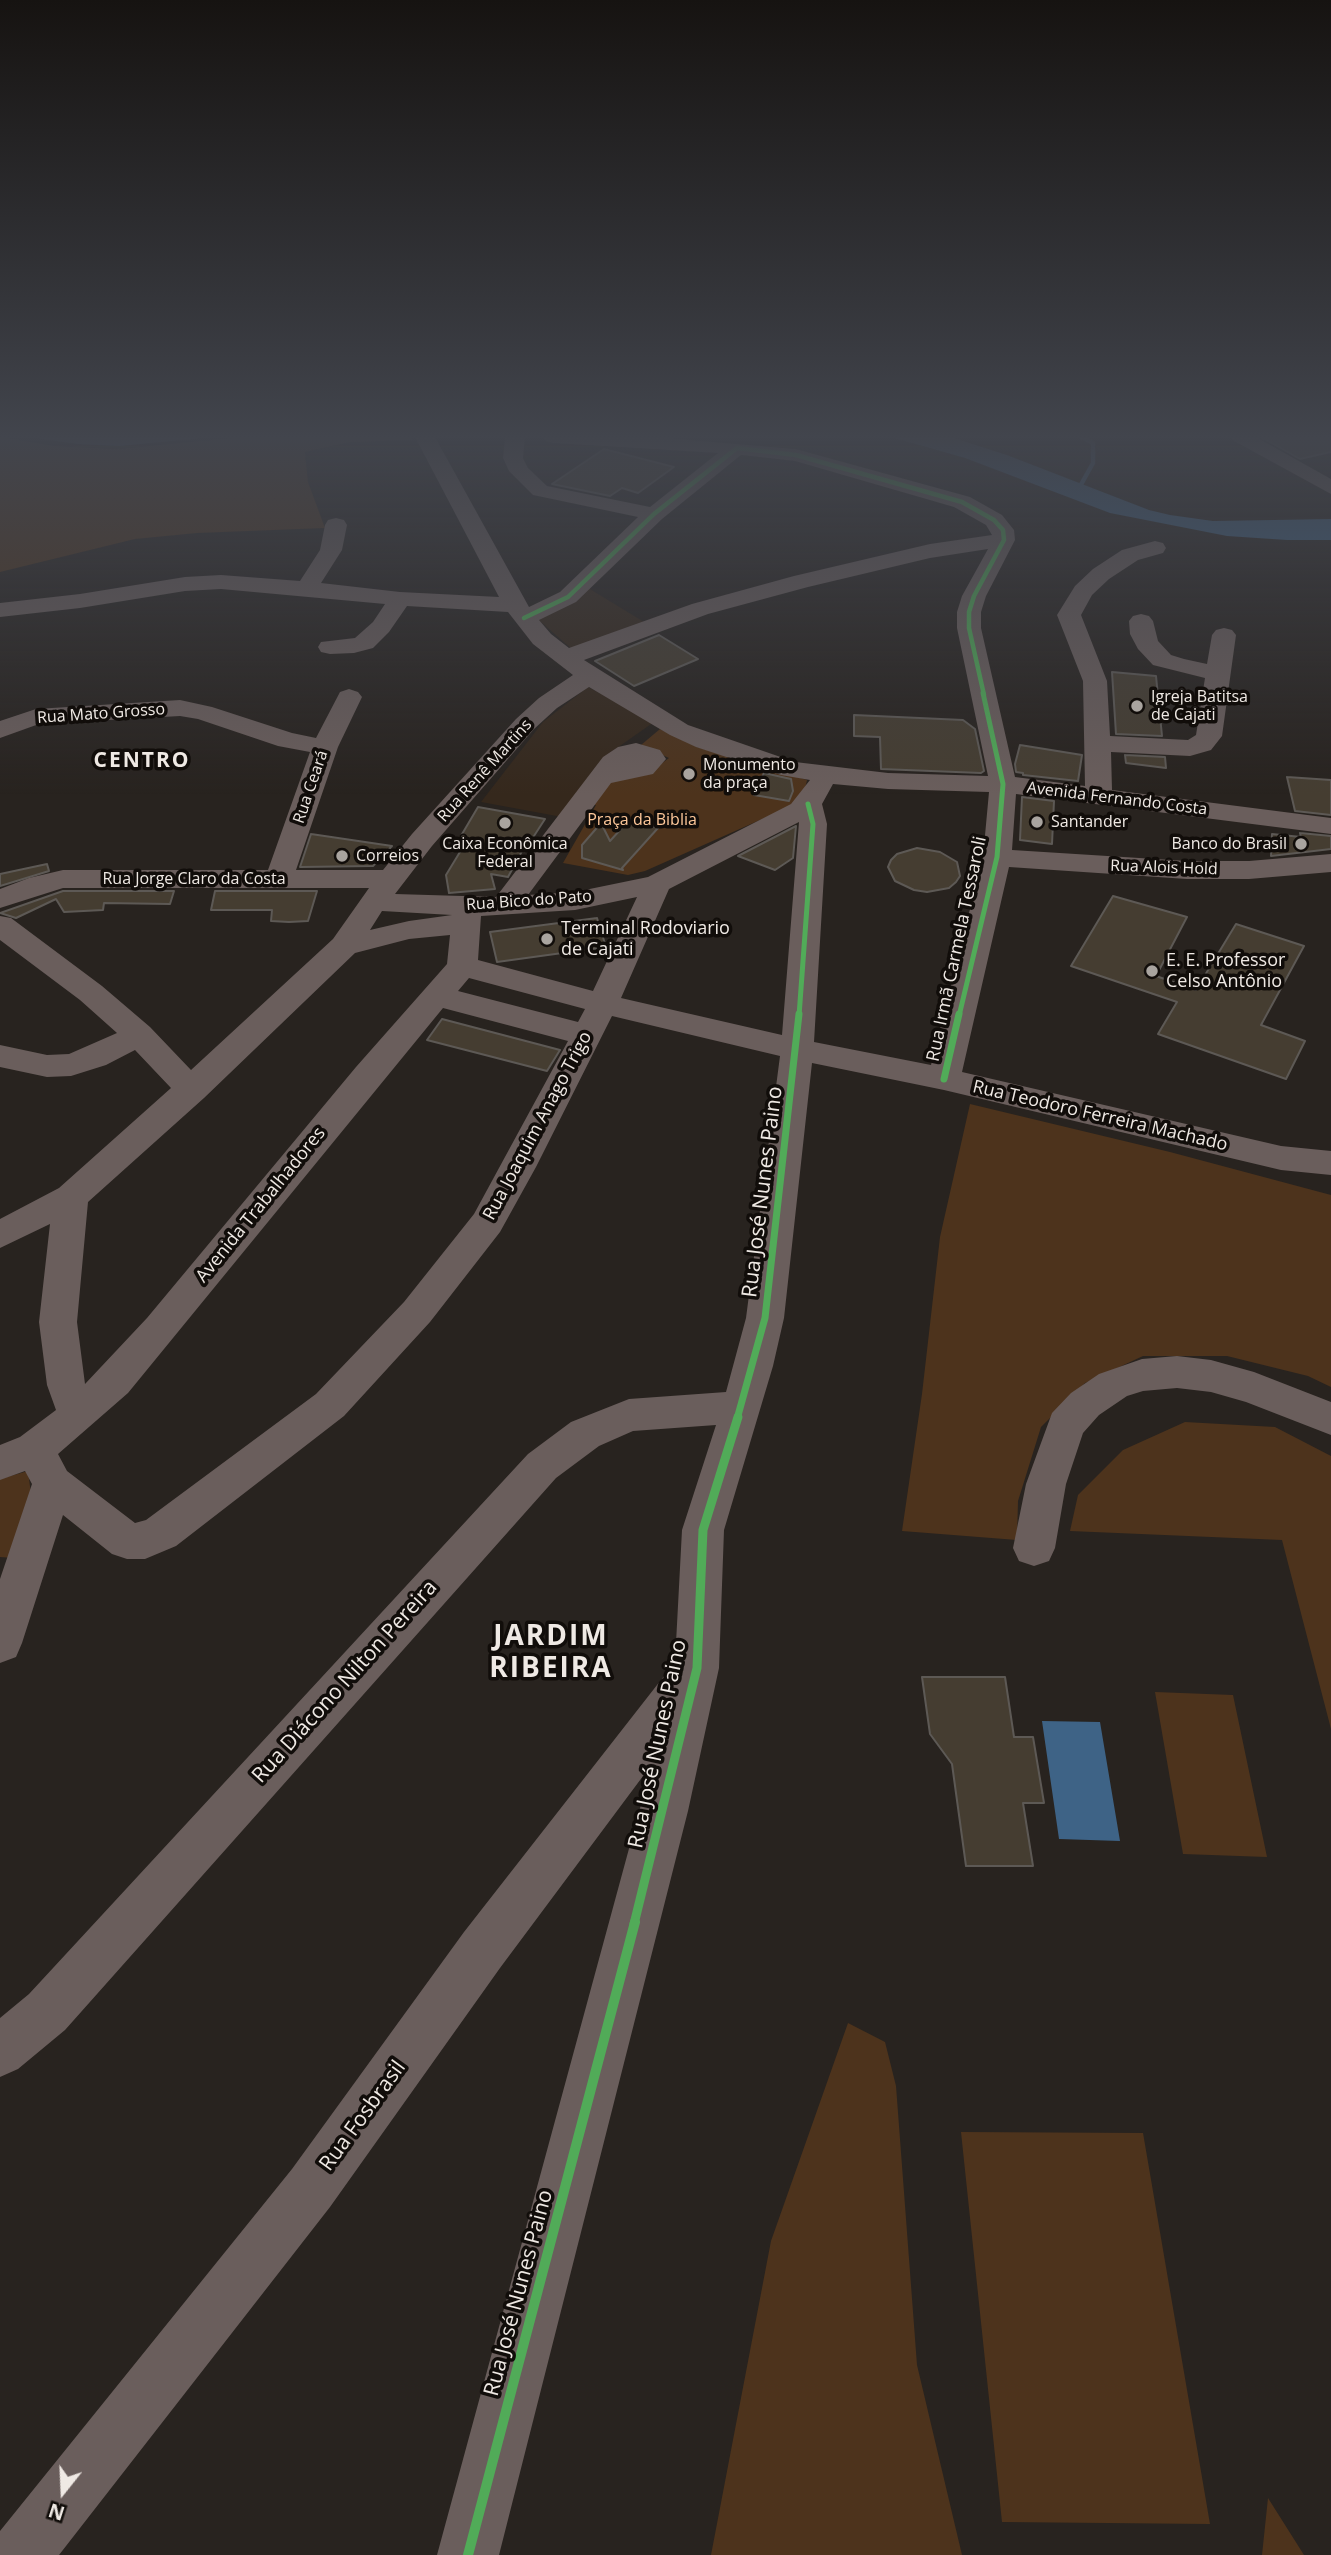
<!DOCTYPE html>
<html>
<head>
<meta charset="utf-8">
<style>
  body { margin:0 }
  #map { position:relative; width:1331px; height:2555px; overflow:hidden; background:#28231f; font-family:"Open Sans",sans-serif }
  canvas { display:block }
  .north { position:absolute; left:28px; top:2457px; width:70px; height:70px; -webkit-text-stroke:5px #110d0a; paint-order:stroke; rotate:198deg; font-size:19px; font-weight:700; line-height:28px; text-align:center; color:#efe9e4 }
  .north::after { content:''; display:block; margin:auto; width:24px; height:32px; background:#efe9e4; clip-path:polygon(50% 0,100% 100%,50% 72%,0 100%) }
</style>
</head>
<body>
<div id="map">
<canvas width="1331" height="2555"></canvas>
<div class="north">N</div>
</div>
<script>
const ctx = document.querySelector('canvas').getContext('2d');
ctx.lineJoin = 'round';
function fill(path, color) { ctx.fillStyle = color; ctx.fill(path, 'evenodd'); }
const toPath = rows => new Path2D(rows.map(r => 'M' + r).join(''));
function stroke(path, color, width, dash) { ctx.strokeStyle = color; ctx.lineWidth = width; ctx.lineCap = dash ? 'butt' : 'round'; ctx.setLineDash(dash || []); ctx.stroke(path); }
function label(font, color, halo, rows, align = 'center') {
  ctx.font = font + ' "Open Sans",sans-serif'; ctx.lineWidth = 7; ctx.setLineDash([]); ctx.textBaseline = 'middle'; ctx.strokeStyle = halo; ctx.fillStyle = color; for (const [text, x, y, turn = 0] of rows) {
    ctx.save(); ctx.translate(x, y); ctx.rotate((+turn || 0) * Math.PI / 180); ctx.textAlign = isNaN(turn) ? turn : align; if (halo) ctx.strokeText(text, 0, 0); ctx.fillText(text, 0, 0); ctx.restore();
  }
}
const commercial = toPath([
  [585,586,644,622,573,650,534,616],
  [588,687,654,722,607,755,562,817,481,802,543,722]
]);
const green = toPath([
  [0,437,55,446,118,449,243,437,411,437,412,440,350,442,305,452,308,482,325,528,197,533,135,539,0,572],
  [660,729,697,747,807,780,805,789,796,804,645,871,628,875,563,863,596,805,587,804,610,778,653,770,669,758,641,745],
  [970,1104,1170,1152,1331,1195,1331,1387,1308,1376,1227,1356,1143,1356,1085,1383,1041,1427,1018,1501,1017,1540,902,1531,922,1394,940,1237],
  [1185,1422,1275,1427,1331,1456,1331,1729,1282,1540,1070,1531,1078,1495,1123,1450],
  [28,1471,31,1494,13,1558,0,1557,0,1479],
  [1155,1692,1233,1695,1267,1857,1183,1854],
  [848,2023,885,2042,896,2086,917,2365,962,2555,711,2555,771,2241],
  [961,2132,1143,2133,1210,2524,1002,2522],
  [1268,2498,1304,2555,1262,2555]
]);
const water = toPath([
  [29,437,213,437,119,446,78,444],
  [891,437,951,437,1007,455,1149,510,1170,515,1213,521,1331,519,1331,540,1287,540,1227,536,1110,513,965,458],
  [1042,1721,1100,1722,1120,1841,1059,1839]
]);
const stream = toPath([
  [1078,490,1093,463,1093,443,1082,437]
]);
const building = toPath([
  [1261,437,1331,437,1331,452,1300,459,1261,437],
  [604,449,674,467,638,493,622,488,610,496,552,484,604,449],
  [659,635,698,659,634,686,595,661,659,635],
  [1112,672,1156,676,1162,736,1116,734,1112,672],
  [854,715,963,720,975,729,984,771,981,773,881,769,880,737,854,736,854,715],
  [1020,745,1082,755,1078,781,1023,775,1023,773,1016,772,1015,764,1020,745],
  [1125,755,1165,757,1166,768,1126,763,1125,755],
  [764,773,791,779,793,791,789,801,754,795,764,773],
  [1287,777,1331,780,1331,815,1295,811,1287,777],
  [1022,797,1054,801,1052,844,1020,840,1022,797],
  [478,807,545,819,532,839,529,838,508,877,491,874,495,889,449,893,446,875,463,847,455,846,478,807],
  [630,819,658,828,622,868,623,870,582,858,582,845,601,823,610,841,630,819],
  [796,826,793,858,775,870,738,856,796,826],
  [1300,833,1331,836,1331,849,1271,856,1272,834,1301,837,1300,833],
  [311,834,392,846,373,866,300,867,311,834],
  [917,848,940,852,957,862,960,876,956,882,949,888,927,892,914,890,895,881,888,867,891,860,897,854,917,848],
  [47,864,49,871,0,886,0,874,47,864],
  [63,891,174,891,170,904,104,903,103,910,64,912,56,899,16,918,0,913,63,891],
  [215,891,317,891,308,921,289,922,271,921,272,910,211,910,215,891],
  [1113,896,1187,917,1156,976,1196,990,1236,924,1304,946,1261,1025,1305,1041,1286,1079,1158,1034,1177,1002,1071,966,1113,896],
  [597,918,606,947,497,962,490,932,597,918],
  [442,1019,560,1050,547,1071,427,1040,442,1019],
  [922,1677,1005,1677,1014,1737,1033,1737,1044,1803,1023,1803,1033,1866,966,1866,952,1764,930,1734,922,1677]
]);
const minor = toPath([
  [415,437,435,437,529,607,560,592,638,517,533,495,509,471,503,458,505,437,525,437,523,458,528,468,547,486,650,507,718,453,553,443,546,441,543,437,653,437,796,449,970,497,1002,515,1014,530,1015,540,986,596,981,612,981,628,1015,777,1085,786,1083,681,1057,615,1075,586,1093,569,1122,550,1155,541,1163,543,1166,548,1163,553,1138,560,1109,579,1092,595,1081,615,1107,681,1110,736,1188,740,1196,735,1205,678,1153,665,1138,649,1130,634,1129,621,1133,616,1141,614,1149,616,1153,621,1158,641,1171,655,1184,659,1207,664,1212,635,1216,630,1224,628,1232,630,1236,635,1222,736,1211,750,1190,756,1111,752,1112,790,1331,818,1331,834,1016,794,1012,850,1187,861,1249,861,1331,854,1331,872,1249,879,1187,879,1009,867,962,1072,1281,1146,1331,1151,1331,1175,1281,1170,944,1090,812,1063,784,1318,773,1366,724,1530,719,1668,688,1811,499,2555,437,2555,652,1764,500,1968,330,2207,59,2555,0,2555,0,2531,292,2169,464,1932,675,1662,682,1530,716,1425,633,1431,599,1446,556,1478,65,2030,18,2069,0,2077,0,2018,29,1994,528,1454,571,1422,629,1399,726,1392,746,1318,780,1056,612,1016,536,1167,500,1232,430,1322,344,1416,176,1546,145,1559,127,1559,112,1554,63,1515,22,1643,16,1657,0,1663,0,1579,32,1484,25,1471,0,1480,0,1445,20,1437,56,1410,47,1385,39,1322,50,1224,0,1248,0,1219,59,1188,171,1088,135,1050,106,1065,71,1076,47,1077,0,1067,0,1045,47,1055,69,1054,117,1033,80,1000,0,940,0,916,11,918,102,986,150,1027,191,1070,333,939,369,888,63,888,0,908,0,889,29,878,63,870,268,870,310,752,278,746,198,719,180,716,39,724,0,738,0,721,36,709,180,700,212,707,292,733,316,738,340,692,349,689,358,692,362,697,338,747,296,870,383,870,412,834,516,719,539,698,573,675,533,644,508,612,407,606,389,632,373,648,354,653,330,654,321,652,318,647,321,642,355,638,373,622,385,604,221,589,185,591,80,608,0,617,0,603,80,594,185,577,221,575,300,581,320,550,325,525,328,520,336,518,344,520,347,525,342,550,321,583,400,592,499,597,415,437],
  [741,455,795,461,954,507,986,525,992,535,930,544,794,576,692,604,569,648,551,634,539,620,576,602,662,519,741,455],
  [988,549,962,596,957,612,957,628,988,776,888,773,795,762,688,725,584,660,708,614,808,587,930,558,988,549],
  [589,687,670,735,696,747,781,775,810,780,791,804,648,877,575,892,528,895,611,783,653,774,666,759,660,750,636,743,618,747,603,757,496,897,395,894,432,846,534,729,557,708,589,687],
  [833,784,888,789,989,792,983,857,931,1065,814,1042,827,824,822,804,833,784],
  [799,822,782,1035,621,998,669,889,799,822],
  [637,897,593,991,478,960,481,916,575,910,637,897],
  [382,911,452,915,409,921,370,930,382,911],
  [450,935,447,964,356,1067,147,1318,85,1384,77,1322,88,1202,204,1098,355,953,409,939,450,935],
  [469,978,585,1009,578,1022,458,991,469,978],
  [443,1008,568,1041,474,1214,404,1302,316,1394,146,1520,135,1523,67,1471,58,1454,128,1393,443,1008],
  [1231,437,1256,437,1331,479,1331,494,1234,441,1231,437],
  [1177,1356,1211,1360,1254,1372,1331,1402,1331,1435,1246,1402,1211,1392,1177,1388,1143,1391,1127,1396,1099,1415,1083,1433,1066,1484,1055,1548,1049,1561,1034,1566,1019,1561,1013,1548,1026,1484,1052,1413,1071,1393,1099,1374,1142,1359,1177,1356]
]);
const cyclewayFar4 = toPath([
  [524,618,568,597,654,514,737,448,796,455,962,502,994,520,1003,530,1004,540,974,596,969,612,969,628,984,695]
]);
const cyclewayFar3 = toPath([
  [799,1016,813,824,808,804],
  [959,1016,997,857,1003,784,983,693]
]);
const cyclewayFar2 = toPath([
  [944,1079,959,1014],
  [737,1419,765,1318,799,1014]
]);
const cyclewayFar1 = toPath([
  [634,1924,697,1668,703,1530,738,1417]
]);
const cycleway = toPath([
  [468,2555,635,1922]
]);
const markers = [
  [1137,706,7,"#a9a49f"],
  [689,774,7,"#a9a49f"],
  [1037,822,7,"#a9a49f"],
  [505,823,7,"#a9a49f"],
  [1301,844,7,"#a9a49f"],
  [342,856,7,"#a9a49f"],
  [547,939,7,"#a9a49f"],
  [1152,971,7,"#a9a49f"]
];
const farPoinames = [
  ["Igreja Batitsa",1151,697],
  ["de Cajati",1151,715],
  ["Monumento",703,765],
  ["da praça",703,783],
  ["Santander",1051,822],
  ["Caixa Econômica",505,844,"center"],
  ["Federal",505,862,"center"],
  ["Banco do Brasil",1287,844,"right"],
  ["Correios",356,856]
];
const farStreetnames = [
  ["Rua Mato Grosso",101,714,-4],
  ["Rua Renê Martins",485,771,-48],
  ["Rua Ceará",311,787,-71],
  ["Avenida Fernando Costa",1117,799,7],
  ["Rua Alois Hold",1164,868,2],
  ["Rua Jorge Claro da Costa",194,879],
  ["Rua Bico do Pato",529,901,-4]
];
const farParknames = [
  ["Praça da Biblia",642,820]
];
const poiNames = [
  ["Terminal Rodoviario",561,929],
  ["de Cajati",561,950],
  ["E. E. Professor",1166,961],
  ["Celso Antônio",1166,982]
];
const streetNames = [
  ["Rua Irmã Carmela Tessaroli",957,949,-78],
  ["Rua Teodoro Ferreira Machado",1100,1116,13],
  ["Rua Joaquim Anago Trigo",538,1126,-62],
  ["Avenida Trabalhadores",261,1205,-51]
];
const farDistrictnames = [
  ["CENTRO",142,761]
];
const nearStreetnames = [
  ["Rua José Nunes Paino",763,1192,-83],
  ["Rua Diácono Nilton Pereira",345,1682,-48],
  ["Rua José Nunes Paino",658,1744,-78],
  ["Rua Fosbrasil",363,2116,-54],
  ["Rua José Nunes Paino",519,2293,-75]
];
const nearDistrictnames = [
  ["JARDIM",551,1637],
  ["RIBEIRA",551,1669]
];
fill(commercial, '#35281c');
fill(green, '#4d331c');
fill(water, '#3e6386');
stroke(stream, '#3e6386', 4.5);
fill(building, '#453d31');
stroke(building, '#5d5955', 2);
fill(minor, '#6a5e5c');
stroke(cyclewayFar4, '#51ab58', 4.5);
stroke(cyclewayFar3, '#51ab58', 5);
stroke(cyclewayFar2, '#51ab58', 7);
stroke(cyclewayFar1, '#51ab58', 9);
stroke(cycleway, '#51ab58', 10);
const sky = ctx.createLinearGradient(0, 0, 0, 795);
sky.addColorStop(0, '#161311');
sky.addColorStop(0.55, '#42454d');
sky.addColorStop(1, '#42454d00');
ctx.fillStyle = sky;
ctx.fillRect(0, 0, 1331, 795);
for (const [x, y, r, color] of markers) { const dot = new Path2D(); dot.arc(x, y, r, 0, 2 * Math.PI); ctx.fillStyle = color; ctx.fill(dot); stroke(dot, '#110d0a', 2.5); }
label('16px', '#efe9e4', '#110d0a', farPoinames, 'left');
label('16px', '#efe9e4', '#110d0a', farStreetnames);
label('16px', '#fec89a', '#110d0a', farParknames);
label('18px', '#efe9e4', '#110d0a', poiNames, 'left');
label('18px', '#efe9e4', '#110d0a', streetNames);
ctx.letterSpacing = '2px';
label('bold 21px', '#efe9e4', '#110d0a', farDistrictnames);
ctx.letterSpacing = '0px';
label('21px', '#efe9e4', '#110d0a', nearStreetnames);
ctx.letterSpacing = '2px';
label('bold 28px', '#efe9e4', '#110d0a', nearDistrictnames);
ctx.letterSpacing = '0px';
</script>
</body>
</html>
